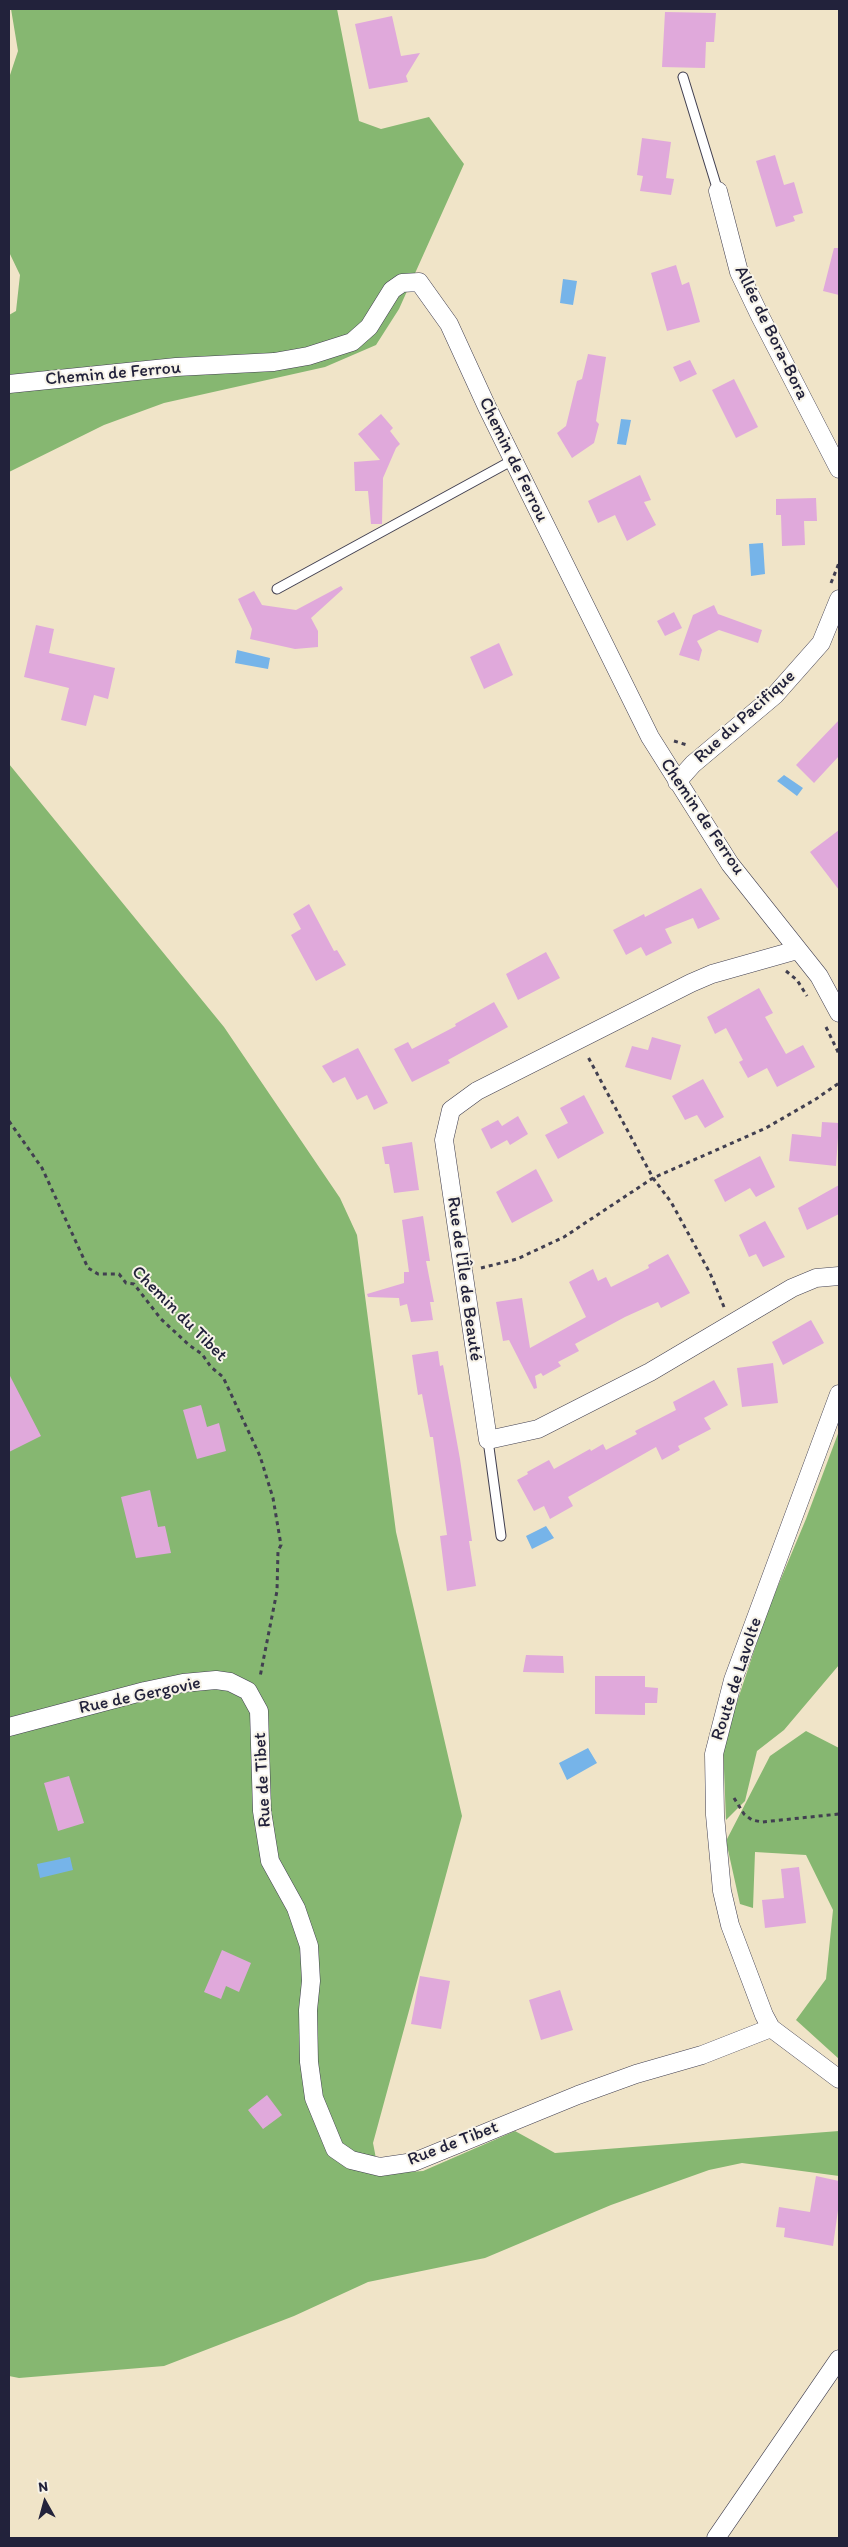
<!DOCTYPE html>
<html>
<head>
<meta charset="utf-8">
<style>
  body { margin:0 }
  #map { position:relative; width:848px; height:2547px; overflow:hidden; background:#f0e4c8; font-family:Itim,sans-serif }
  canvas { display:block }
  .frame { position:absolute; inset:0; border:10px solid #22223b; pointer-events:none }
  .north { position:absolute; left:20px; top:2477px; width:50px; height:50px; -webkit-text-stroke:4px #f7f3e8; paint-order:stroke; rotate:353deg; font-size:14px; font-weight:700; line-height:20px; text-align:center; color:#22223b }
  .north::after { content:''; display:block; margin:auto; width:18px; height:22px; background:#22223b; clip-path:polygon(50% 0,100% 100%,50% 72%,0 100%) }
</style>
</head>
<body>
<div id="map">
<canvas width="848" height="2547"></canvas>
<div class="frame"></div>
<div class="north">N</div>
</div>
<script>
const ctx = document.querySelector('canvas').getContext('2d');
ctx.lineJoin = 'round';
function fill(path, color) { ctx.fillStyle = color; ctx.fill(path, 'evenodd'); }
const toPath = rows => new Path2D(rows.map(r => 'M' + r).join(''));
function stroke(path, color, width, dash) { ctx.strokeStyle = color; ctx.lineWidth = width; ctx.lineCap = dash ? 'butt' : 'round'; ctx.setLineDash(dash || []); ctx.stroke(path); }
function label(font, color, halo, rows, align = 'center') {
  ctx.font = font + ' Itim,sans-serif'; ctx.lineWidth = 4; ctx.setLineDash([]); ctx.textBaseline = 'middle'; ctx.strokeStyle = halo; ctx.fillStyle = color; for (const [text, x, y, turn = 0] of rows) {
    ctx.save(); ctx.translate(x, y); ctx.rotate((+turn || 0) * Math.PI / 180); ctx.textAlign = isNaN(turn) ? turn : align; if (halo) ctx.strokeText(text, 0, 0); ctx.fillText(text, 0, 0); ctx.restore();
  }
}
const forest = toPath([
  [11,9,337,9,359,121,381,129,429,117,464,164,399,309,376,345,325,367,164,403,104,425,9,472,9,315,16,311,20,275,9,252,9,78,18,51],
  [9,764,224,1027,340,1198,357,1235,396,1532,462,1816,373,2143,379,2174,423,2171,515,2131,555,2153,839,2131,839,2176,742,2163,709,2170,611,2205,485,2258,368,2282,294,2316,164,2366,19,2378,9,2376],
  [839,1431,839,1665,784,1730,757,1751,745,1801,726,1820,723,1744,767,1612,806,1519],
  [806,1731,839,1748,839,2059,796,2020,826,1979,833,1910,806,1855,755,1852,753,1908,740,1904,726,1841,770,1756]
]);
const water = toPath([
  [563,279,577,281,573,305,560,303],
  [621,419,631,420,626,445,617,444],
  [763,543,765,574,751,576,749,544],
  [237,650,270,658,268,669,235,663],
  [784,775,803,788,797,796,777,781],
  [546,1526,554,1538,532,1549,526,1536],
  [588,1748,597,1763,567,1780,559,1763],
  [70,1857,73,1870,40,1878,37,1864]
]);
const building = toPath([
  [665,12,716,13,714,42,706,42,705,68,662,67],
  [392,16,401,56,420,53,406,76,408,82,369,89,355,24],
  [642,138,671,142,666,178,674,179,671,195,640,191,643,176,637,175],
  [775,155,784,185,794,182,803,213,793,216,795,221,776,227,756,161],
  [834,248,839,248,839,295,823,291],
  [676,265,682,285,689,282,700,322,667,331,651,273],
  [588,354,606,357,596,421,599,424,594,443,572,458,557,433,566,426,577,381,582,379],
  [690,360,697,374,680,382,673,367],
  [734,379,758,427,736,438,712,390],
  [381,414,393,428,390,431,400,444,396,448,383,478,382,524,371,524,368,491,355,491,354,462,380,460,358,434],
  [640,475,651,500,644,502,656,525,627,541,615,515,598,523,588,501],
  [816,498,817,521,804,521,805,545,782,546,781,515,776,515,776,499],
  [341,586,343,589,311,618,318,631,318,647,295,649,250,639,252,629,238,599,254,591,262,605,296,610],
  [714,605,718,614,762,630,758,643,719,630,697,641,702,650,699,661,679,655,693,615],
  [674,612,682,628,665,636,657,621],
  [36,625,54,629,49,653,115,668,108,699,94,695,86,726,61,720,69,688,24,677],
  [499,643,513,675,484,689,470,657],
  [839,720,839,756,814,783,796,765],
  [839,830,839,890,810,852],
  [701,888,720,919,698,929,693,918,665,929,672,943,646,956,641,947,626,955,613,930,644,914,645,917],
  [309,904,334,951,337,950,346,965,316,981,291,935,301,929,293,914],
  [546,952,560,978,518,1000,506,974],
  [759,988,773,1013,765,1017,786,1054,803,1045,815,1067,777,1087,767,1068,748,1078,739,1062,743,1060,726,1028,715,1034,707,1017],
  [494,1002,508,1027,448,1060,450,1063,412,1082,394,1049,408,1042,412,1049,456,1026,455,1024],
  [652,1037,681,1045,671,1080,625,1067,632,1046,648,1050],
  [358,1048,388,1103,374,1110,367,1095,357,1100,345,1077,333,1083,322,1066],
  [703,1079,724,1117,705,1128,697,1115,685,1120,672,1096],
  [584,1095,604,1133,558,1159,545,1135,568,1123,560,1108],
  [518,1116,528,1134,510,1145,507,1140,491,1149,481,1129,498,1120,502,1126],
  [822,1122,839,1123,836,1166,789,1161,792,1134,821,1137],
  [412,1142,419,1190,394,1193,389,1164,385,1164,382,1147],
  [760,1156,775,1187,756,1197,750,1188,725,1202,714,1180],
  [536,1169,553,1201,512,1223,496,1192],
  [839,1185,839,1214,807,1230,798,1208],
  [423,1216,430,1261,426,1261,434,1302,430,1302,433,1320,411,1322,407,1304,400,1306,399,1298,368,1297,367,1294,404,1283,404,1272,409,1272,402,1220],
  [765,1221,785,1257,763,1267,756,1254,749,1257,739,1235],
  [668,1254,690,1293,661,1308,658,1302,625,1317,575,1344,579,1351,558,1362,561,1366,543,1376,541,1373,535,1376,537,1388,534,1389,509,1340,503,1341,496,1302,522,1298,530,1348,586,1317,569,1282,593,1269,598,1281,606,1277,611,1287,649,1268,648,1265],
  [811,1320,824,1343,783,1365,772,1342],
  [438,1351,440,1366,443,1365,460,1459,472,1541,469,1541,476,1586,447,1591,440,1536,447,1535,433,1437,430,1437,422,1394,418,1395,412,1355],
  [773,1363,778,1403,742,1407,737,1368],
  [9,1374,41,1436,9,1452],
  [714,1380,728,1405,704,1418,711,1429,678,1446,680,1450,662,1460,656,1447,568,1497,573,1506,550,1519,544,1506,534,1511,517,1480,528,1474,527,1472,549,1460,554,1469,590,1449,591,1451,603,1444,606,1450,637,1434,635,1431,676,1410,673,1402],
  [201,1405,207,1427,219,1423,226,1451,197,1459,183,1410],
  [150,1490,158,1527,165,1526,171,1553,136,1558,121,1497],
  [526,1655,563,1656,564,1673,523,1672],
  [595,1676,645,1676,645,1687,658,1688,657,1703,645,1703,645,1715,595,1714],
  [69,1776,84,1823,58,1831,44,1783],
  [799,1867,806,1923,765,1928,762,1900,784,1898,781,1869],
  [222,1950,251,1963,239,1992,226,1986,221,1999,204,1992],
  [420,1976,450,1981,441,2029,411,2024],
  [560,1990,573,2030,541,2040,529,2000],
  [267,2095,282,2115,263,2129,248,2110],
  [816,2176,839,2181,839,2203,833,2246,784,2237,785,2228,776,2227,779,2207,810,2212]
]);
const path = toPath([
  [831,583,839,563],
  [674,741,687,745],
  [786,971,797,980,807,996],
  [826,1027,839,1054],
  [9,1121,42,1168,88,1268,98,1274,119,1274,126,1283,134,1284,161,1319,189,1345,202,1354,211,1367,223,1377,260,1456,273,1498,281,1545,278,1551,277,1591,260,1677],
  [481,1268,517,1259,564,1237,653,1178,587,1055],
  [724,1307,710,1273,671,1202,653,1178,766,1128,816,1099,839,1083],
  [734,1798,744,1814,752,1820,762,1822,839,1814]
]);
const lane = toPath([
  [683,77,718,191],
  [277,589,513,460],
  [488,1440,501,1536]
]);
const street = toPath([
  [718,191,739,272,760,316,839,469],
  [9,384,176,367,274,362,308,356,352,342,369,327,392,290,402,283,419,282,449,324,487,407,650,737,730,864,819,976,839,1013],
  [677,782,693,764,775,695,821,643,839,599],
  [797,950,712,974,691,983,477,1091,451,1110,444,1140,488,1440,538,1429,650,1372,792,1288,816,1278,839,1276],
  [839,1394,733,1680,714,1754,715,1815,722,1891,730,1925,764,2015,771,2028,839,2079],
  [9,1727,145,1691,183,1683,216,1680,230,1682,248,1691,259,1711,262,1811,270,1861,296,1908,309,1946,311,1981,308,2010,309,2062,314,2098,335,2149,351,2160,380,2167,414,2162,578,2095,636,2074,702,2055,771,2028],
  [716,2538,839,2359]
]);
const streetNames = [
  ["Allée de Bora-Bora",771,333,64],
  ["Chemin de Ferrou",113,374,-5],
  ["Chemin de Ferrou",513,460,64],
  ["Rue du Pacifique",745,717,-42],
  ["Chemin de Ferrou",702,817,56],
  ["Rue de l'Île de Beauté",464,1279,82],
  ["Chemin du Tibet",179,1314,45],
  ["Route de Lavolte",737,1679,-72],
  ["Rue de Gergovie",140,1696,-12],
  ["Rue de Tibet",263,1780,-93],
  ["Rue de Tibet",453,2144,-21]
];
fill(forest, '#86b771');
fill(water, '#76b4e9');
fill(building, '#e0a9db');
stroke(lane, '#413f50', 11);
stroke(street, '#413f50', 19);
stroke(path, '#413f50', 3, [4, 4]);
stroke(lane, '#fff', 9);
stroke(street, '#fff', 18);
label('18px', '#22223b', '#f7f3e8', streetNames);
</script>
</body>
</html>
